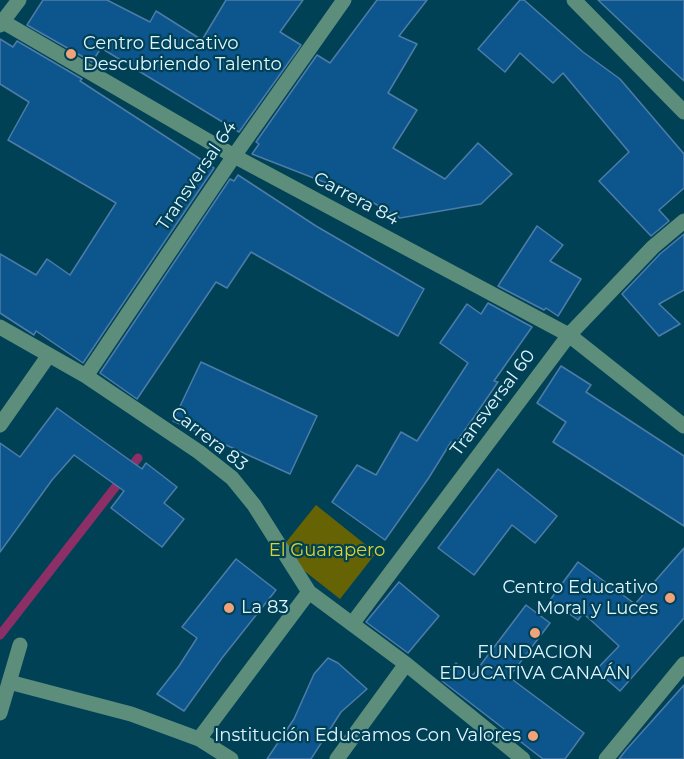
<!DOCTYPE html>
<html>
<head>
<meta charset="utf-8">
<style>
  body { margin:0 }
  canvas { display:block; background:#004156 }
</style>
</head>
<body>
<canvas width="684" height="759"></canvas>
<script>
const ctx = document.querySelector('canvas').getContext('2d');
ctx.lineJoin = 'round';
function fill(path, color) { ctx.fillStyle = color; ctx.fill(path, 'evenodd'); }
const toPath = rows => new Path2D(rows.map(r => 'M' + r).join(''));
function stroke(path, color, width, dash) { ctx.strokeStyle = color; ctx.lineWidth = width; ctx.lineCap = dash ? 'butt' : 'round'; ctx.setLineDash(dash || []); ctx.stroke(path); }
function label(font, color, halo, rows, align = 'center') {
  ctx.font = font + ' Montserrat,sans-serif'; ctx.lineWidth = 4.5; ctx.setLineDash([]); ctx.textBaseline = 'middle'; ctx.strokeStyle = halo; ctx.fillStyle = color; for (const [text, x, y, turn = 0] of rows) {
    ctx.save(); ctx.translate(x, y); ctx.rotate((+turn || 0) * Math.PI / 180); ctx.textAlign = isNaN(turn) ? turn : align; if (halo) ctx.strokeText(text, 0, 0); ctx.fillText(text, 0, 0); ctx.restore();
  }
}
const green = toPath([
  [316,505,376,553,340,599,279,551]
]);
const stream = toPath([
  [0,635,138,458]
]);
const building = toPath([
  [43,0,107,0,150,22,156,11,202,40,226,0,303,0,280,32,301,45,239,132,101,48,92,62,27,25,43,0],
  [377,0,427,0,399,36,417,44,388,93,417,110,393,148,445,179,478,143,512,174,481,204,400,218,365,198,252,154,259,144,256,142,317,55,330,63,377,0],
  [520,0,524,0,583,52,620,79,684,154,684,188,659,210,669,221,651,236,599,181,629,152,563,73,553,83,520,53,505,72,478,49,520,0],
  [598,0,684,0,684,81,653,52,598,0],
  [0,39,13,47,17,41,82,79,80,81,214,168,83,363,36,331,34,335,0,313,0,254,36,275,47,259,70,275,116,203,8,140,29,102,0,84,0,39],
  [238,175,316,226,424,289,398,336,251,252,227,288,216,282,137,399,100,373,230,179,234,181,238,175],
  [537,226,563,245,550,261,581,279,558,316,546,308,544,310,498,286,537,226],
  [684,234,684,290,659,304,680,324,659,336,622,294,660,254,684,234],
  [488,303,532,327,494,381,498,382,472,420,455,444,451,442,428,479,385,540,332,502,357,465,376,475,401,432,417,441,468,363,440,343,467,304,481,314,488,303],
  [201,362,317,416,290,474,173,421,201,362],
  [561,366,591,385,586,392,684,456,684,526,553,442,566,422,537,403,561,366],
  [57,408,142,469,146,463,177,487,164,503,184,519,162,547,111,508,124,491,74,455,52,480,0,552,0,443,20,457,57,408],
  [498,469,557,516,535,543,512,525,474,575,438,548,498,469],
  [684,548,684,618,620,691,596,670,619,646,583,613,578,620,550,600,578,562,635,604,684,548],
  [236,559,276,590,222,658,184,711,157,694,179,666,197,638,182,627,236,559],
  [399,582,439,616,408,653,366,622,399,582],
  [526,605,550,623,509,677,584,733,565,759,543,759,442,681,456,663,473,675,526,605],
  [328,658,338,663,367,689,341,712,311,759,267,759,294,719,314,674,328,658],
  [684,685,684,759,619,759,626,750,684,685]
]);
const minor = toPath([
  [574,0,684,112],
  [0,20,234,156,569,335,684,426],
  [0,25,19,0],
  [0,327,86,376,199,452,232,478,254,505,309,592,406,664,523,759],
  [86,376,234,156,344,0],
  [0,425,49,355],
  [352,624,569,335,653,247,684,221],
  [9,682,131,714,199,739,231,759],
  [0,713,20,645],
  [199,739,309,592],
  [337,759,406,664],
  [606,759,684,664]
]);
const markers = [
  [71,54,6,"#f0a27a"],
  [670,598,6,"#f0a27a"],
  [229,608,6,"#f0a27a"],
  [535,633,6,"#f0a27a"],
  [533,736,6,"#f0a27a"]
];
const poiNames = [
  ["Centro Educativo",83,44],
  ["Descubriendo Talento",83,65],
  ["Centro Educativo",658,588,"right"],
  ["Moral y Luces",658,609,"right"],
  ["La 83",241,608],
  ["FUNDACION",535,653,"center"],
  ["EDUCATIVA CANAÁN",535,674,"center"],
  ["Institución Educamos Con Valores",521,736,"right"]
];
const streetNames = [
  ["Transversal 64",197,176,-56],
  ["Carrera 84",356,199,28],
  ["Transversal 60",493,403,-53],
  ["Carrera 83",209,439,38]
];
const parkNames = [
  ["El Guarapero",327,551]
];
fill(green, '#666304');
stroke(stream, '#8c2f66', 9);
fill(building, '#0c568d');
stroke(building, '#4d7ca8', 1.5);
stroke(minor, '#5c8e7b', 15);
for (const [x, y, r, color] of markers) { const dot = new Path2D(); dot.arc(x, y, r, 0, 2 * Math.PI); ctx.fillStyle = color; ctx.fill(dot); stroke(dot, '#004156', 2); }
label('18px', '#e0f5ff', '#004156', poiNames, 'left');
label('18px', '#e0f5ff', '#004156', streetNames);
label('18px', '#d9d430', '#004156', parkNames);
</script>
</body>
</html>
